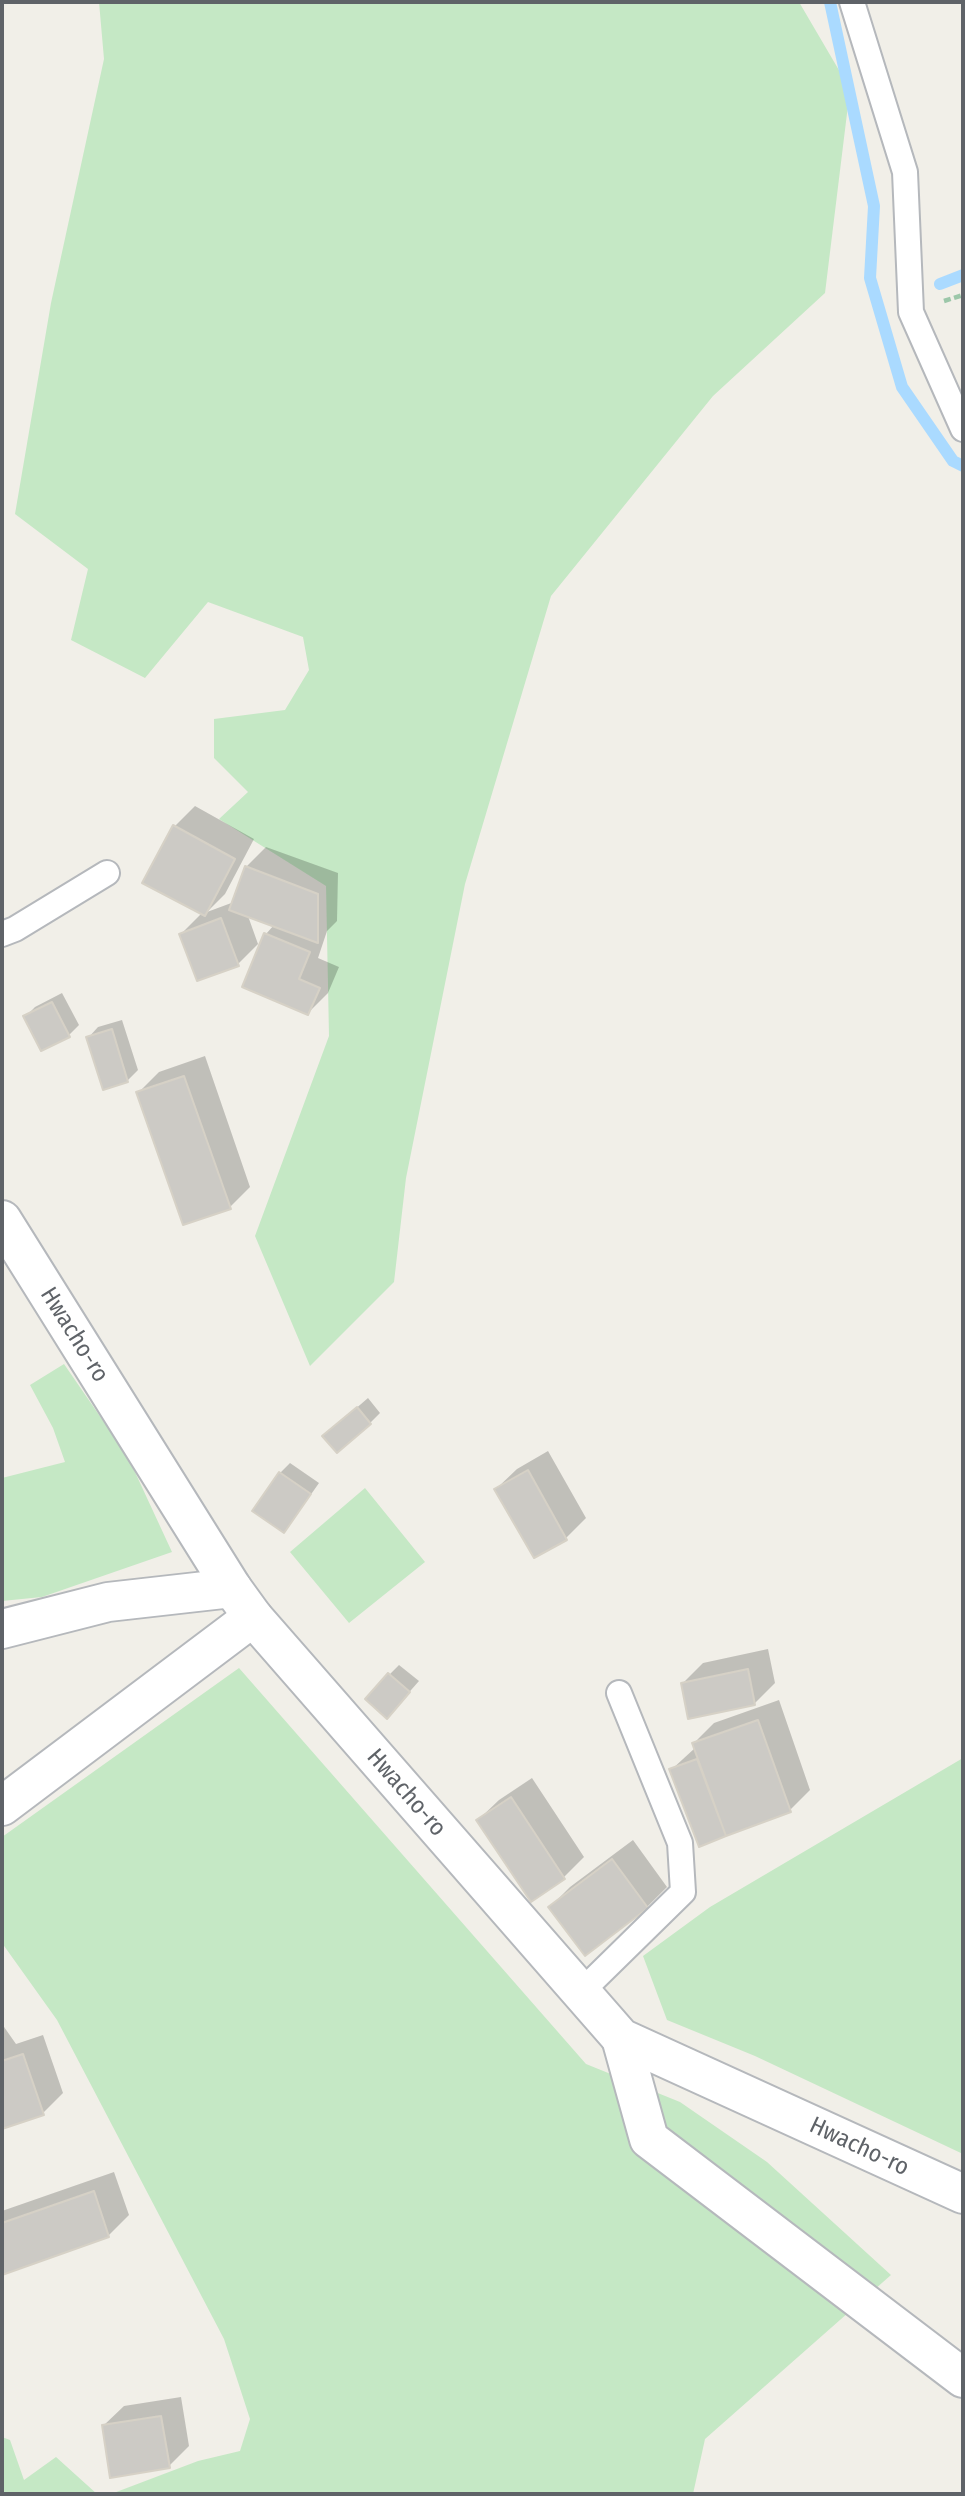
<!DOCTYPE html>
<html>
<head>
<meta charset="utf-8">
<style>
  body { margin:0 }
  #map { position:relative; width:965px; height:2496px; overflow:hidden; background:#f1efe8; font-family:"Fira Sans Condensed",sans-serif }
  canvas { display:block }
  .frame { position:absolute; inset:0; border:4px solid #5f6368; pointer-events:none }
</style>
</head>
<body>
<div id="map">
<canvas width="965" height="2496"></canvas>
<div class="frame"></div>
</div>
<script>
const ctx = document.querySelector('canvas').getContext('2d');
ctx.lineJoin = 'round';
function fill(path, color) { ctx.fillStyle = color; ctx.fill(path, 'evenodd'); }
const toPath = rows => new Path2D(rows.map(r => 'M' + r).join(''));
function stroke(path, color, width, dash) { ctx.strokeStyle = color; ctx.lineWidth = width; ctx.lineCap = dash ? 'butt' : 'round'; ctx.setLineDash(dash || []); ctx.stroke(path); }
function label(font, color, halo, rows, align = 'center') {
  ctx.font = font + ' "Fira Sans Condensed",sans-serif'; ctx.lineWidth = 5; ctx.setLineDash([]); ctx.textBaseline = 'middle'; ctx.strokeStyle = halo; ctx.fillStyle = color; for (const [text, x, y, turn = 0] of rows) {
    ctx.save(); ctx.translate(x, y); ctx.rotate((+turn || 0) * Math.PI / 180); ctx.textAlign = isNaN(turn) ? turn : align; if (halo) ctx.strokeText(text, 0, 0); ctx.fillText(text, 0, 0); ctx.restore();
  }
}
const green = toPath([
  [99,2,799,2,850,89,825,293,713,396,551,596,465,884,406,1178,394,1282,310,1366,255,1236,329,1036,326,886,219,819,248,792,214,758,214,719,285,710,309,670,303,637,208,602,145,678,71,640,88,569,15,514,51,303,104,59],
  [64,1364,128,1457,172,1552,42,1597,2,1601,2,1478,65,1462,53,1428,30,1385],
  [365,1488,425,1562,349,1623,290,1552],
  [239,1668,586,2064,680,2102,767,2162,891,2275,705,2439,693,2494,111,2494,198,2461,240,2451,250,2419,224,2339,57,2020,2,1943,2,1837],
  [963,1758,963,2154,755,2056,667,2020,643,1956,710,1907],
  [2,2437,10,2440,24,2480,56,2457,97,2494,2,2494]
]);
const shadow = toPath([
  [195,806,254,839,225,894,207,912,234,902,246,867,266,847,338,873,337,921,327,931,318,958,339,967,328,993,308,1013,266,934,274,925,248,916,258,944,238,964,181,934,202,913,175,826],
  [62,993,79,1025,69,1035,25,1017,35,1007],
  [122,1020,138,1070,128,1080,104,1088,88,1038,98,1027],
  [205,1056,250,1187,230,1207,138,1093,159,1072],
  [368,1398,380,1413,370,1423,324,1436],
  [548,1451,586,1518,566,1538,496,1489,517,1469],
  [290,1463,319,1483,293,1520,283,1530,280,1473],
  [768,1649,775,1683,755,1703,683,1683,703,1663],
  [399,1665,419,1681,397,1706,389,1675],
  [779,1700,810,1790,790,1810,700,1844,671,1770,695,1748,694,1743,714,1723],
  [532,1778,584,1857,564,1877,531,1900,478,1820,499,1800],
  [633,1840,667,1887,647,1907,550,1907,570,1887],
  [2,2024,16,2044,43,2035,63,2093,43,2113,2,2127],
  [114,2172,129,2215,109,2235,2,2273,2,2211],
  [181,2397,189,2446,169,2466,103,2426,124,2406]
]);
const stream = toPath([
  [830,2,874,206,870,278,902,387,953,461,963,466],
  [940,284,963,275]
]);
const building = toPath([
  [173,825,235,859,205,916,142,883,173,825],
  [245,866,318,894,318,943,229,910,245,866],
  [221,918,239,966,197,981,179,934,221,918],
  [264,933,310,952,299,979,320,988,308,1015,242,987,264,933],
  [52,1002,70,1037,41,1051,23,1016,52,1002],
  [112,1029,128,1082,103,1090,86,1037,112,1029],
  [184,1076,231,1209,183,1225,136,1092,184,1076],
  [357,1407,371,1424,337,1453,322,1436,357,1407],
  [528,1470,567,1540,534,1558,494,1489,528,1470],
  [279,1472,311,1494,284,1533,252,1511,279,1472],
  [748,1669,755,1705,688,1719,681,1683,748,1669],
  [388,1673,410,1692,387,1719,365,1699,388,1673],
  [758,1720,791,1812,726,1836,692,1743,758,1720],
  [697,1759,726,1836,699,1847,669,1769,697,1759],
  [511,1797,565,1879,531,1902,476,1820,511,1797],
  [612,1859,648,1908,585,1956,548,1907,612,1859],
  [23,2054,44,2115,2,2129,2,2061,23,2054],
  [94,2191,109,2237,2,2275,2,2223,94,2191],
  [161,2416,170,2468,110,2478,102,2425,161,2416]
]);
const path = toPath([
  [944,301,963,295]
]);
const service = toPath([
  [852,2,905,172,911,312,963,429],
  [2,934,15,929,107,873],
  [581,1992,683,1892,680,1843,619,1693]
]);
const minor = toPath([
  [2,1629,108,1602,232,1588],
  [2,1806,253,1617],
  [621,2038,649,2139,963,2378]
]);
const tertiary = toPath([
  [2,1220,232,1588,253,1617,621,2038,963,2194]
]);
const streetNames = [
  ["Hwacho-ro",74,1335,58],
  ["Hwacho-ro",406,1793,49],
  ["Hwacho-ro",859,2147,25]
];
fill(green, '#c5e8c5');
fill(shadow, '#0003');
stroke(stream, '#aadaff', 12);
fill(building, '#cccac5');
stroke(building, '#d6d1c6', 2);
stroke(service, '#b5b8bc', 28);
stroke(minor, '#b5b8bc', 42);
stroke(tertiary, '#b5b8bc', 42);
stroke(path, '#9cc7a9', 4.5, [7, 3.5]);
stroke(service, '#fff', 24);
stroke(minor, '#fff', 38);
stroke(tertiary, '#fff', 38);
label('24px', '#5f6368', '#fff', streetNames);
</script>
</body>
</html>
